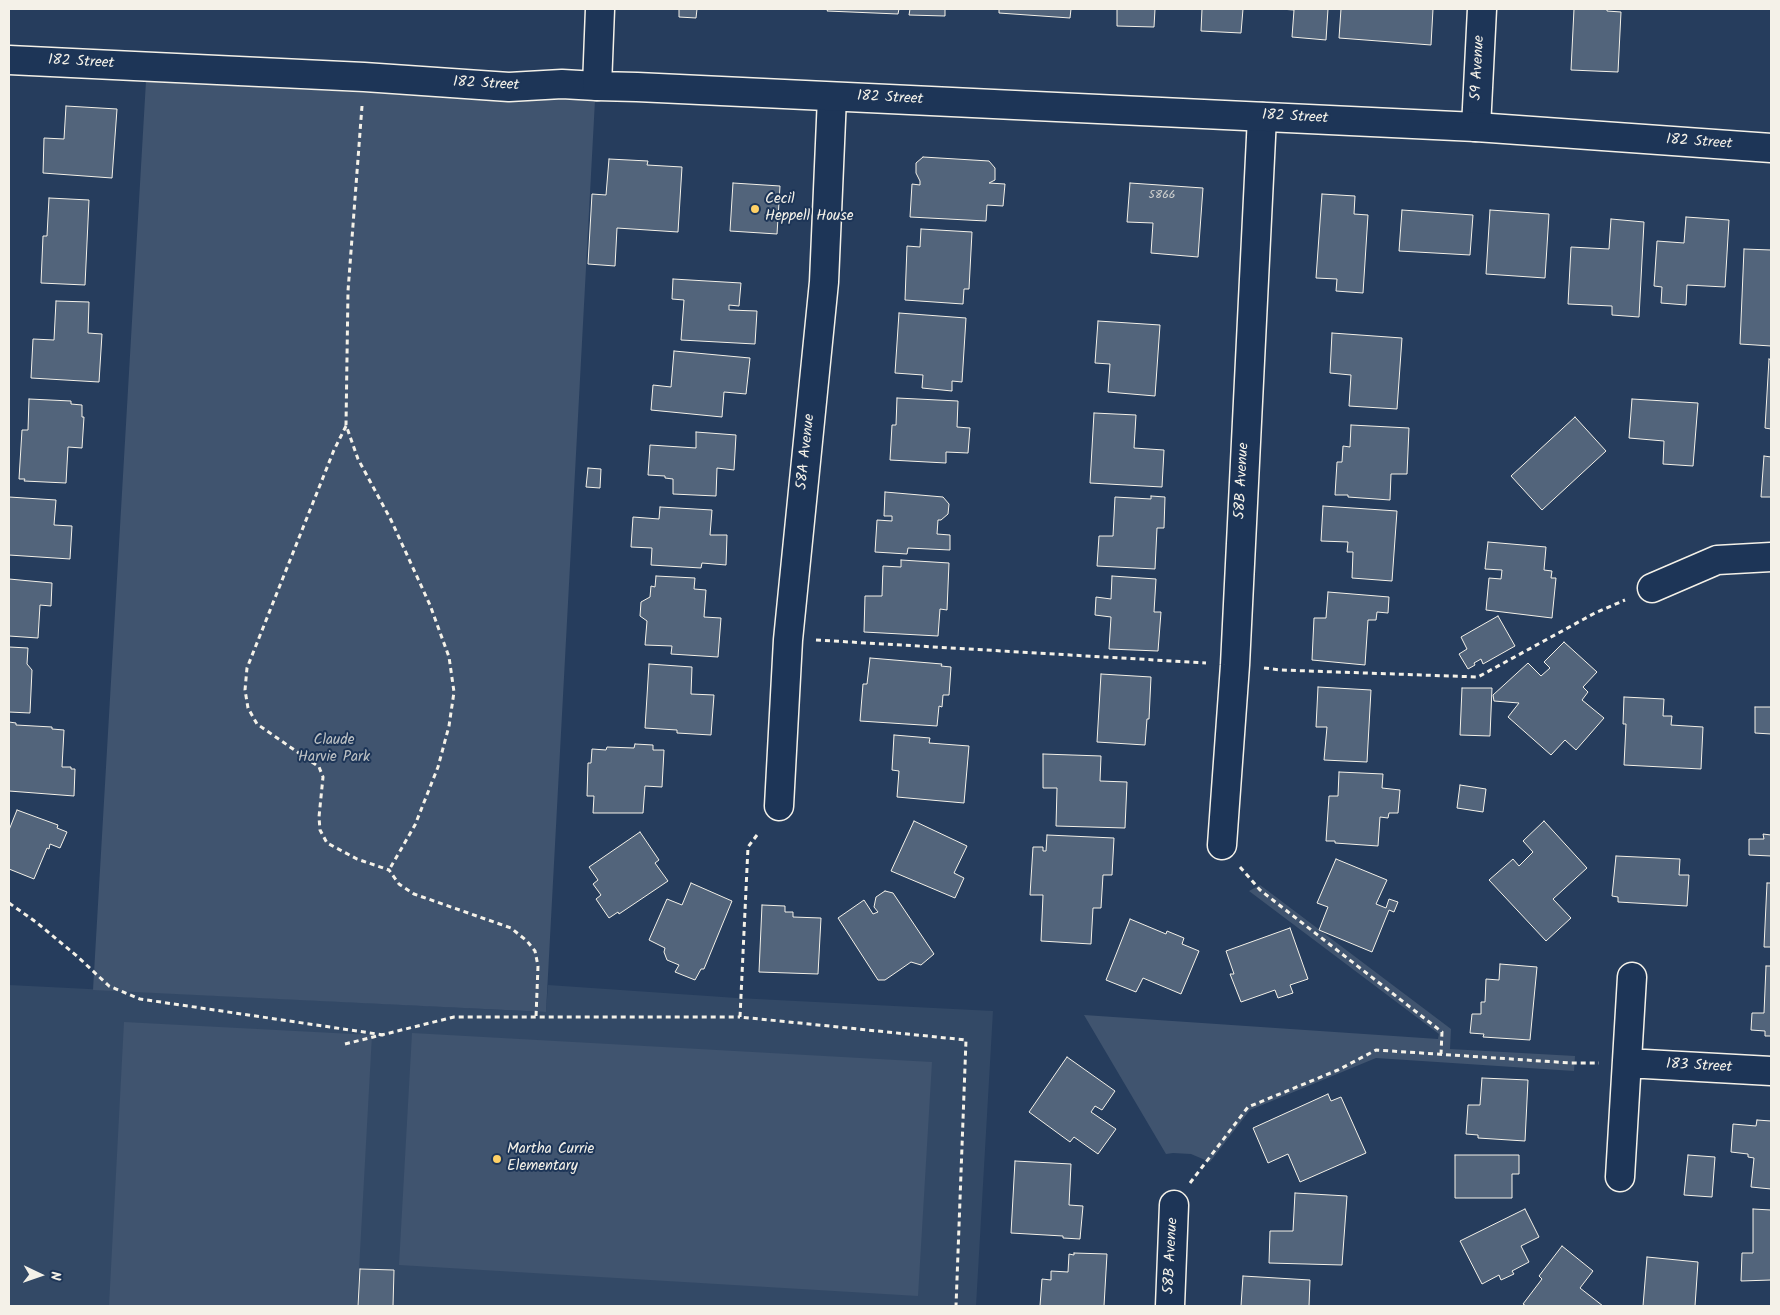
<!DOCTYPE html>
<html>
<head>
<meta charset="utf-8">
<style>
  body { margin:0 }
  #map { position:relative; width:1780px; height:1315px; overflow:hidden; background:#263d5d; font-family:Kalam,sans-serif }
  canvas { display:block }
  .frame { position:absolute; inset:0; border:10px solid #f4f1e8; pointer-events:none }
  .north { position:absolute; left:15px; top:1250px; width:50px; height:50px; -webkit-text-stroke:4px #1d3557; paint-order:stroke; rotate:93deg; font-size:14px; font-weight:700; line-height:20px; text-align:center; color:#f4f1e8 }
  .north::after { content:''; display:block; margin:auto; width:18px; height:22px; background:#f4f1e8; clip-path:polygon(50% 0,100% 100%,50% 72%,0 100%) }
</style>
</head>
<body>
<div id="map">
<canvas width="1780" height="1315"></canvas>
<div class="frame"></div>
<div class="north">N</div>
</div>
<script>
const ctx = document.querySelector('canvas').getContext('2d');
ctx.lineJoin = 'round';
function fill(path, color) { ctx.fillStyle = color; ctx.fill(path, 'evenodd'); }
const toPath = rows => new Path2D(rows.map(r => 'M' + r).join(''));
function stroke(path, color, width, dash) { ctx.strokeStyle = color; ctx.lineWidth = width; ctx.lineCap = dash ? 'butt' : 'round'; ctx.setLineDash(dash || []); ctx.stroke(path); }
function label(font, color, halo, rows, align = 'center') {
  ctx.font = font + ' Kalam,sans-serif'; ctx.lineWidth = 4; ctx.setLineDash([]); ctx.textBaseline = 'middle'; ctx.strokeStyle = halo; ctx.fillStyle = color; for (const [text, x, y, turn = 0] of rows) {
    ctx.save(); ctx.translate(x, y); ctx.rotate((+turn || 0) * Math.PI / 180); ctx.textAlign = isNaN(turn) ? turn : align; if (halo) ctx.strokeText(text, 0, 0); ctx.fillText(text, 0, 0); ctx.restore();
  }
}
const built = toPath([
  [9,985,546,1012,548,985,737,998,993,1011,976,1306,9,1306]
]);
const green = toPath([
  [146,81,502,100,527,100,545,98,595,100,546,1012,93,990],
  [1260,885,1451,1029,1450,1049,1575,1056,1574,1071,1376,1058,1250,1110,1210,1162,1191,1154,1173,1153,1166,1154,1084,1015,1438,1039,1439,1034,1249,891],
  [124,1022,372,1035,357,1306,109,1306],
  [412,1033,932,1062,918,1296,399,1265]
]);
const building = toPath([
  [679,9,697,9,696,18,679,17,679,9],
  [828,9,899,9,898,14,827,11,828,9],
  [910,9,945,9,945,16,909,15,910,9],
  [999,9,1071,9,1070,18,999,13,999,9],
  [1117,9,1155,9,1154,27,1117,26,1117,9],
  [1202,9,1243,9,1241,33,1201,31,1202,9],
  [1280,9,1328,9,1326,40,1292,37,1294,10,1280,9],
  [1341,9,1433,9,1431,45,1339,38,1341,9],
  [1574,9,1607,9,1607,11,1621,12,1618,72,1571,70,1574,9],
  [66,106,117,109,112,178,43,173,44,138,64,139,66,106],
  [923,157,989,161,995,168,995,180,989,183,1005,184,1003,206,987,205,986,221,910,217,912,184,920,185,920,181,916,173,916,163,923,157],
  [609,159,648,161,647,165,682,167,678,232,617,228,615,266,588,264,592,194,606,195,609,159],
  [733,183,780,186,777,234,730,231,733,183],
  [1130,183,1203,188,1198,257,1151,253,1153,223,1127,222,1130,183],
  [1322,194,1355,196,1354,214,1368,215,1363,293,1336,291,1337,279,1316,278,1322,194],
  [49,198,89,200,85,285,41,283,43,236,47,236,49,198],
  [1402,210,1473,215,1470,255,1399,251,1402,210],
  [1490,210,1549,214,1545,278,1486,274,1490,210],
  [1686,217,1729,220,1725,287,1687,285,1686,305,1661,303,1662,287,1654,286,1657,241,1684,243,1686,217],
  [1611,219,1644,222,1639,317,1612,315,1612,306,1568,304,1571,247,1609,249,1611,219],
  [921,229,972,232,969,289,964,289,963,304,905,300,907,246,920,247,921,229],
  [1744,249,1771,250,1771,346,1740,344,1744,249],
  [673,279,741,283,739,306,729,305,729,310,757,311,755,344,681,340,684,300,672,299,673,279],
  [56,301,89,302,88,333,102,334,99,382,31,378,33,339,54,340,56,301],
  [899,313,966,318,962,382,952,381,952,391,922,388,923,375,895,373,899,313],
  [1098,321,1160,325,1155,396,1108,392,1110,364,1095,363,1098,321],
  [1332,333,1402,338,1397,409,1349,406,1351,375,1330,373,1332,333],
  [674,351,750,358,746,394,724,392,722,417,651,410,653,385,671,387,674,351],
  [1769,359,1771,360,1771,429,1765,428,1769,359],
  [897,398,958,401,957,427,970,428,968,453,946,452,946,463,890,460,892,425,896,425,897,398],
  [29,399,71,401,71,404,82,405,82,417,84,417,82,448,68,447,66,483,24,481,25,479,19,479,22,430,28,430,29,399],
  [1632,399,1698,403,1693,466,1663,464,1664,441,1629,438,1632,399],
  [1094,413,1136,415,1134,448,1164,450,1162,487,1090,483,1094,413],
  [1575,417,1606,451,1542,510,1511,476,1575,417],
  [1351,425,1409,428,1407,474,1391,474,1390,500,1348,497,1348,495,1335,495,1337,462,1342,462,1343,446,1350,447,1351,425],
  [696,432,736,435,734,470,717,468,716,496,673,494,673,479,665,478,665,476,648,475,650,445,696,448,696,432],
  [1764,456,1771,457,1771,497,1761,497,1764,456],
  [588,468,601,469,600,488,586,487,588,468],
  [885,492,943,497,949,504,948,514,941,520,938,520,937,534,950,535,950,550,908,548,907,554,875,552,877,520,892,521,892,516,884,516,885,492],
  [1151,496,1165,497,1164,528,1157,528,1155,569,1097,566,1099,536,1113,536,1115,497,1151,499,1151,496],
  [9,497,56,500,54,525,72,526,70,559,9,555,9,497],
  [1323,506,1397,511,1392,581,1352,578,1353,552,1347,552,1348,542,1321,541,1323,506],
  [660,507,712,510,710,535,727,535,726,565,702,563,701,568,651,565,652,548,631,547,633,517,659,519,660,507],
  [1488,542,1546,547,1544,570,1552,571,1551,578,1556,578,1552,618,1486,610,1489,578,1501,579,1502,570,1485,569,1488,542],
  [901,560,949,563,947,610,940,609,938,636,864,632,865,596,882,596,883,566,901,567,901,560],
  [656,576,695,578,694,589,706,590,704,617,721,618,718,657,671,654,672,646,645,645,647,621,640,616,641,602,650,597,651,586,655,587,656,576],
  [1112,576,1156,579,1154,612,1161,612,1158,651,1109,649,1111,617,1095,615,1096,597,1111,599,1112,576],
  [9,579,52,583,51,606,40,605,38,638,9,636,9,579],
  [1328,592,1389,597,1388,613,1377,612,1376,620,1368,620,1365,665,1312,660,1314,618,1326,618,1328,592],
  [1498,616,1515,646,1483,664,1481,659,1474,663,1475,665,1468,669,1459,654,1467,649,1461,637,1498,616],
  [1564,642,1597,672,1583,687,1588,692,1582,700,1604,718,1576,750,1565,740,1551,755,1508,717,1519,703,1494,701,1493,695,1528,663,1541,676,1550,668,1544,662,1564,642],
  [9,647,28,648,27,664,32,670,30,713,9,712,9,647],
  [870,658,942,664,941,666,951,667,949,695,943,695,942,707,939,706,937,726,860,721,863,684,867,684,870,658],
  [649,664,692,667,691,694,714,695,711,735,677,733,677,730,645,728,649,664],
  [1101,674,1151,677,1149,719,1147,719,1145,745,1097,742,1101,674],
  [1318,687,1371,690,1367,762,1324,760,1327,727,1316,727,1318,687],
  [1462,688,1492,688,1490,736,1460,735,1462,688],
  [1624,697,1664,699,1663,716,1672,716,1671,725,1703,727,1701,769,1624,765,1626,724,1623,724,1624,697],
  [1755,707,1771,707,1771,734,1755,733,1755,707],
  [9,722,16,723,16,725,52,727,52,729,64,730,62,767,71,767,71,769,75,769,74,796,9,791,9,722],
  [894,735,930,738,929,743,969,746,964,803,897,797,899,771,892,770,894,735],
  [635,744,653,745,653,750,664,750,662,787,645,786,643,813,593,813,594,796,587,796,588,763,591,763,592,749,606,750,607,747,634,748,635,744],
  [1043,754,1101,756,1100,781,1127,782,1125,828,1056,826,1057,788,1043,788,1043,754],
  [1339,772,1383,774,1382,788,1400,790,1398,813,1389,813,1388,818,1380,817,1378,846,1335,843,1335,841,1326,841,1329,796,1338,796,1339,772],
  [1460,785,1486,789,1483,812,1457,808,1460,785],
  [17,810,58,825,57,828,67,832,60,848,50,844,49,849,47,848,34,879,9,869,9,830,17,810],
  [914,821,967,846,954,873,964,878,955,898,891,871,914,821],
  [1544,821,1587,868,1553,899,1571,918,1546,941,1489,880,1513,859,1519,866,1533,852,1523,841,1544,821],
  [1771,829,1771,856,1749,855,1749,839,1764,839,1763,834,1771,835,1771,829],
  [640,832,659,860,655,863,668,881,619,914,618,912,609,918,596,899,601,895,593,884,598,880,589,867,640,832],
  [1047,835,1114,838,1112,875,1103,875,1101,908,1093,908,1091,944,1041,941,1043,895,1030,895,1033,847,1043,847,1043,851,1046,851,1047,835],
  [1616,856,1680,859,1679,875,1689,875,1687,906,1618,902,1618,897,1612,896,1616,856],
  [1336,859,1387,880,1376,904,1386,908,1389,899,1398,902,1394,912,1389,910,1372,952,1319,930,1328,907,1317,903,1336,859],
  [691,883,732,901,704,969,701,969,695,980,675,972,679,965,667,960,664,952,665,948,649,940,667,899,682,905,691,883],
  [1767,883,1771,883,1771,947,1764,947,1767,883],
  [885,891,893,893,934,954,921,965,911,962,885,980,878,980,838,918,864,900,873,914,878,912,874,907,876,897,885,891],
  [762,905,785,906,785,912,793,912,793,917,821,918,818,974,759,972,762,905],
  [1130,919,1166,934,1167,931,1184,938,1182,944,1199,951,1181,994,1143,978,1136,992,1106,980,1130,919],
  [1290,928,1308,979,1290,985,1293,993,1278,998,1275,990,1241,1002,1230,974,1234,974,1226,951,1290,928],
  [1500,964,1537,967,1530,1040,1483,1037,1484,1034,1470,1033,1472,1014,1481,1014,1481,1002,1485,1002,1486,979,1499,980,1500,964],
  [1766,966,1771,966,1771,1036,1765,1036,1765,1031,1751,1030,1752,1013,1764,1013,1766,966],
  [1067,1057,1115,1091,1102,1110,1095,1106,1091,1112,1116,1129,1098,1154,1074,1137,1070,1142,1029,1112,1067,1057],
  [1482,1078,1528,1080,1525,1141,1478,1138,1478,1135,1466,1134,1468,1105,1480,1105,1482,1078],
  [1328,1094,1331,1101,1341,1097,1366,1153,1300,1182,1288,1154,1268,1163,1253,1128,1328,1094],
  [1757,1120,1771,1121,1771,1189,1751,1187,1754,1158,1748,1157,1748,1154,1731,1152,1733,1124,1756,1126,1757,1120],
  [1455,1155,1519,1155,1519,1174,1512,1174,1512,1198,1455,1198,1455,1155],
  [1688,1155,1715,1157,1712,1197,1684,1195,1688,1155],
  [1015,1161,1071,1164,1069,1205,1083,1206,1080,1239,1063,1238,1063,1236,1011,1233,1015,1161],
  [1295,1193,1347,1196,1342,1265,1269,1263,1270,1231,1293,1231,1295,1193],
  [1525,1209,1539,1237,1521,1246,1529,1262,1512,1271,1514,1274,1501,1280,1499,1275,1482,1284,1460,1241,1525,1209],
  [1753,1209,1771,1210,1771,1280,1741,1281,1742,1253,1753,1253,1753,1209],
  [1562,1246,1593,1271,1580,1288,1603,1306,1526,1306,1523,1304,1542,1279,1539,1276,1562,1246],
  [1074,1253,1107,1254,1104,1306,1040,1306,1042,1279,1051,1280,1051,1271,1068,1272,1069,1254,1074,1255,1074,1253],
  [1647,1257,1698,1262,1695,1306,1643,1306,1647,1257],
  [360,1269,394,1270,393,1306,358,1306,360,1269],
  [1243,1276,1310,1280,1309,1306,1241,1306,1243,1276]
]);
const path = toPath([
  [362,106,348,291,346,425,358,459,391,520,430,605,449,657,454,692,449,726,438,767,415,825,389,870],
  [346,426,334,450,247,668,245,690,248,708,257,724,319,767,323,777,319,817,320,830,327,843,357,859,389,870,399,884,414,894,511,928,527,941,535,951,538,966,536,1017],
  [816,640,1206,663],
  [1264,668,1281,670,1478,677,1595,613,1625,600],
  [757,835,748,847,740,1017,966,1040,956,1306],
  [1240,867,1260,890,1442,1032,1441,1054],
  [9,903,36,922,78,957,109,986,140,999,384,1035],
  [345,1044,454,1017,740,1017],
  [1190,1183,1248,1107,1338,1070,1376,1050,1571,1063,1599,1063]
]);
const minor = toPath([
  [9,60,364,77,509,87,562,84,597,86],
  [1476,127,1482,9],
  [1652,588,1717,560,1771,557],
  [779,806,788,640,824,282,832,97],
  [1222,845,1235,665,1262,117],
  [1627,1063,1771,1071],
  [1620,1177,1632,977],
  [1170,1306,1174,1205]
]);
const tertiary = toPath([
  [600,9,597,86,637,87,1476,127,1771,148]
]);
const markers = [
  [755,209,5,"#ffd166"],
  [497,1159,5,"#ffd166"]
];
const numberNames = [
  ["5866",1162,196]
];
const streetNames = [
  ["182 Street",81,63,3],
  ["59 Avenue",1479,68,-87],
  ["182 Street",486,85,3],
  ["182 Street",890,99,3],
  ["182 Street",1295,118,3],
  ["182 Street",1699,143,4],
  ["58A Avenue",807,452,-84],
  ["58B Avenue",1243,481,-87],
  ["183 Street",1699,1067,3],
  ["58B Avenue",1172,1256,-87]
];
const poiNames = [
  ["Cecil",765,200],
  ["Heppell House",765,217],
  ["Martha Currie",507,1150],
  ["Elementary",507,1167]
];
const parkNames = [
  ["Claude",334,741],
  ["Harvie Park",334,758]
];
fill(built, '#334966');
fill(green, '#40546f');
fill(building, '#52647b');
stroke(building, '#f4f1e8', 1);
stroke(minor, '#f4f1e8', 31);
stroke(tertiary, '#f4f1e8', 31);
stroke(path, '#f4f1e8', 3, [5, 4]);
stroke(minor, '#1d3557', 28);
stroke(tertiary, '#1d3557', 28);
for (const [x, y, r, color] of markers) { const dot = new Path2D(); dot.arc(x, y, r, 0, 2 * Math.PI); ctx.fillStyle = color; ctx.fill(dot); stroke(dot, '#1d3557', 2); }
label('12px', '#cccecd', null, numberNames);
label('15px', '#f4f1e8', '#1d3557', streetNames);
label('15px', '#f4f1e8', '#1d3557', poiNames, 'left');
label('15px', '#bec2c4', '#1d3557', parkNames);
</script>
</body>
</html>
